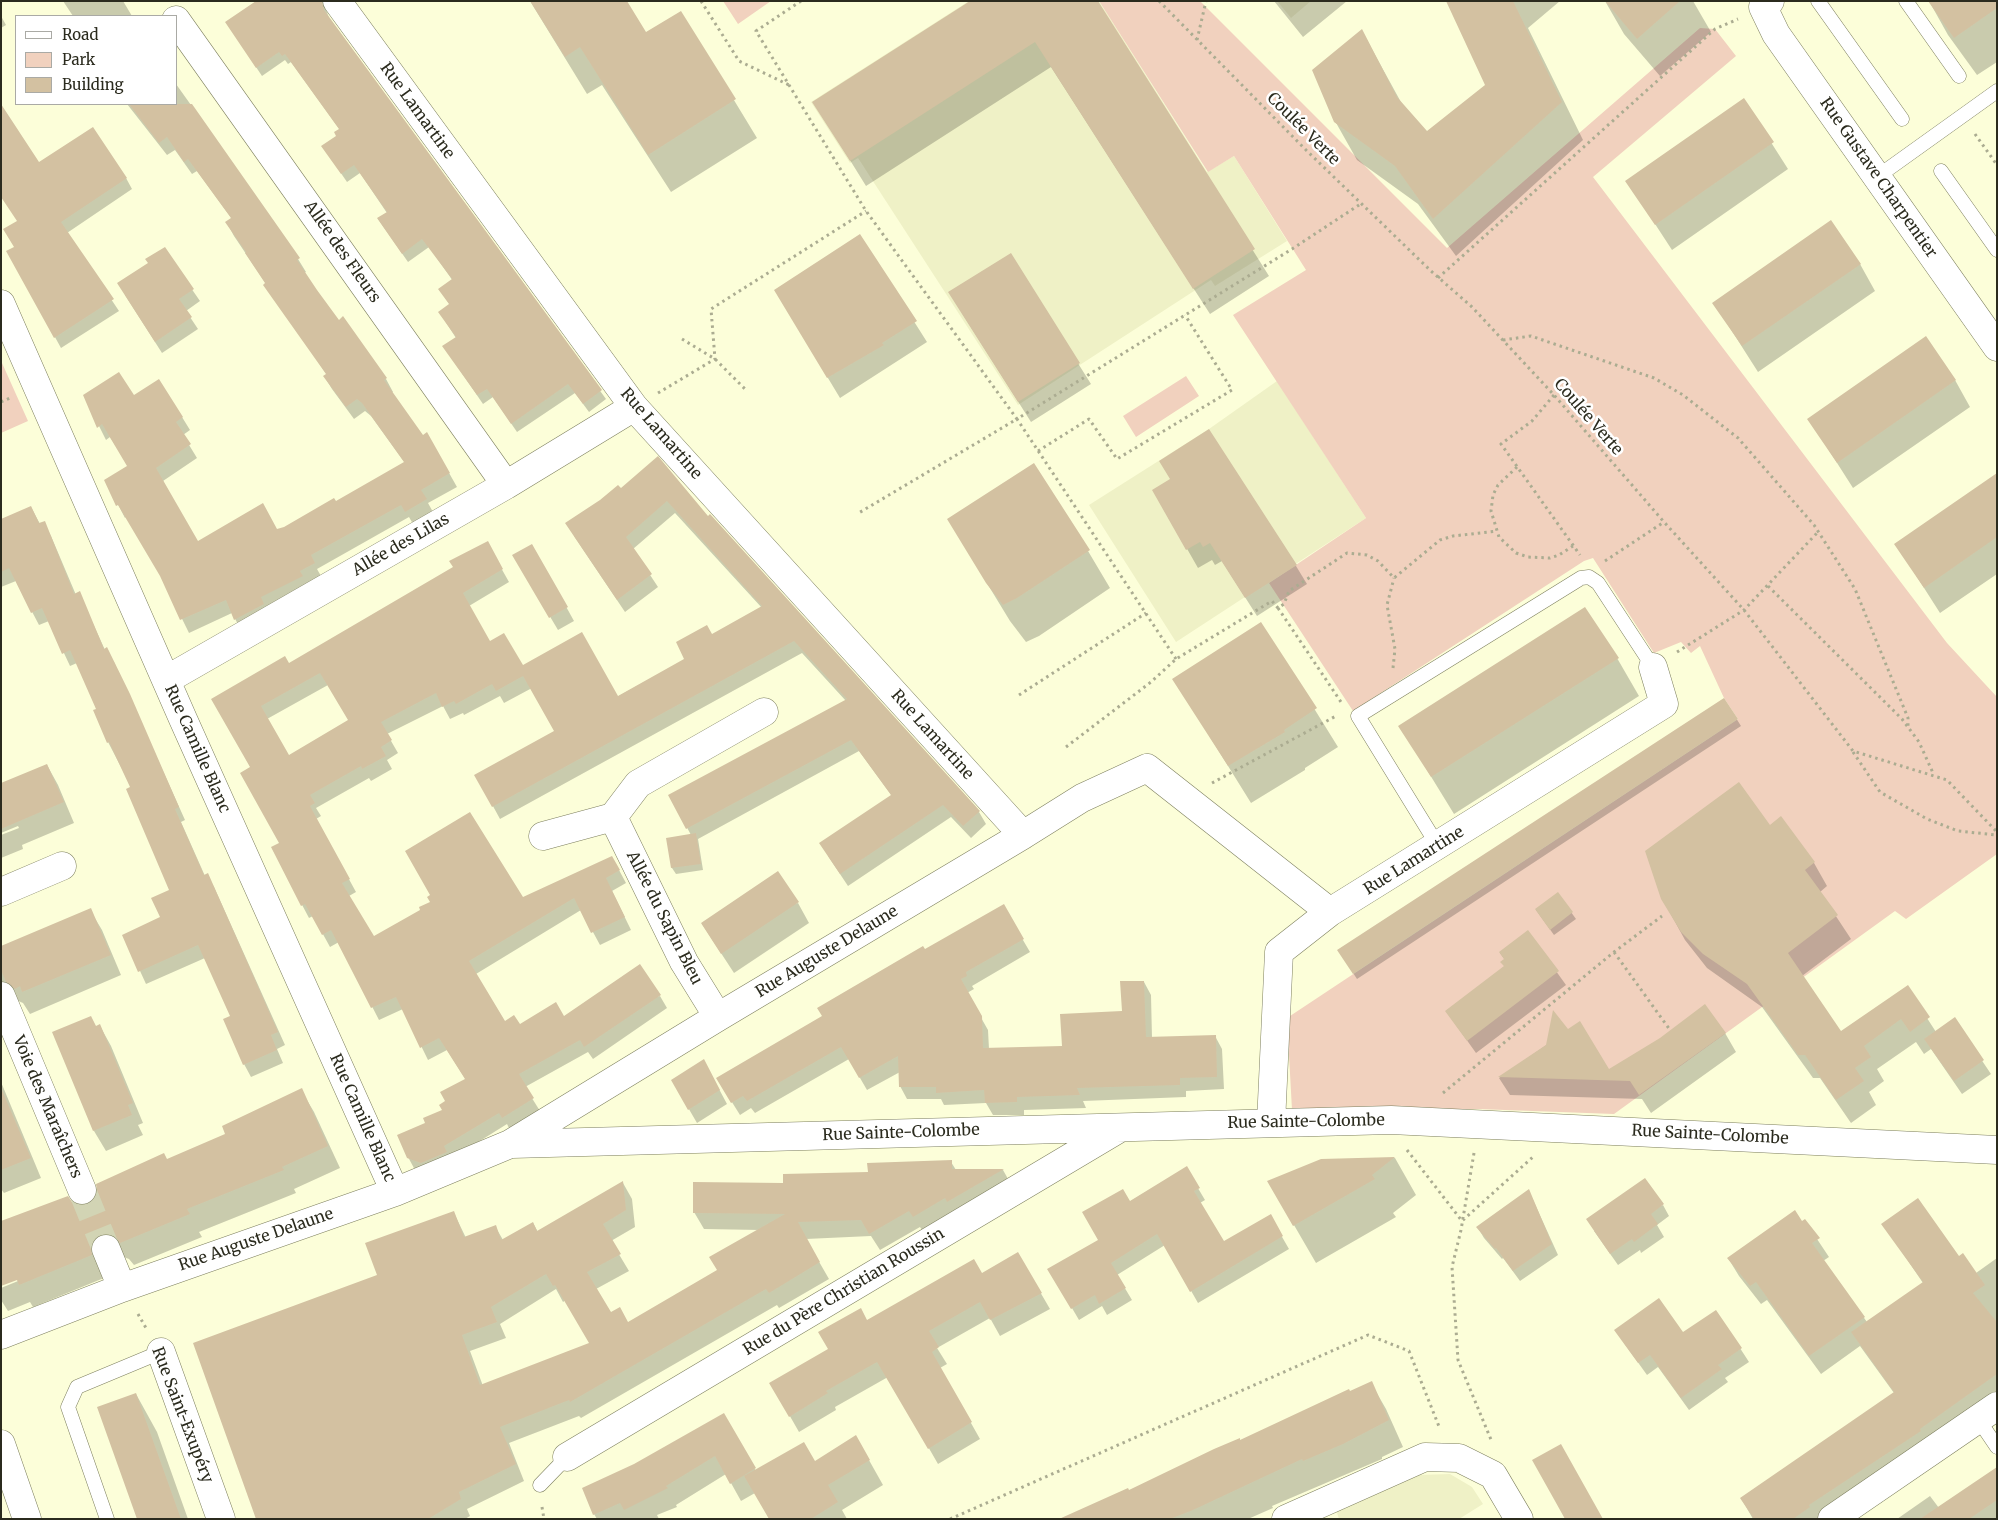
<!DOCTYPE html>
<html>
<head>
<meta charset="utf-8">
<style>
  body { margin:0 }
  #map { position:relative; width:1998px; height:1520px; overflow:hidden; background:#fcfed9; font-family:Merriweather,serif }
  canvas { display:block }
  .frame { position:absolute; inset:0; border:2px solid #2b2b1e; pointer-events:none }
  .legend { position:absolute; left:15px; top:15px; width:162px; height:90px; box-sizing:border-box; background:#fff; border:1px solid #aaaaa5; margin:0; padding:6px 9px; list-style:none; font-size:15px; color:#2b2b1e }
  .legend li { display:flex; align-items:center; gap:10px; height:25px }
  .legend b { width:25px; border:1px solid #aaaaa5 }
</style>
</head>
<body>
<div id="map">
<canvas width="1998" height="1520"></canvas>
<div class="frame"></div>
<ul class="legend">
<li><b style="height:6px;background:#fff"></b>Road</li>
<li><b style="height:14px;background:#f1d1be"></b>Park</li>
<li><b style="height:14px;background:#d3c1a1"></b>Building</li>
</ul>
</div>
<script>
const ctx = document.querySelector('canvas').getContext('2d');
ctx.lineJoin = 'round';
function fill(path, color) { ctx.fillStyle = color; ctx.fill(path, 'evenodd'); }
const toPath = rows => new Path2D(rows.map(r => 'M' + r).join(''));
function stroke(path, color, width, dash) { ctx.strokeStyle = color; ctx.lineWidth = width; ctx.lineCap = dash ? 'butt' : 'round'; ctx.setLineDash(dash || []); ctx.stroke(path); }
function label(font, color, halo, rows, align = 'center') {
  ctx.font = font + ' Merriweather,serif'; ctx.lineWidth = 5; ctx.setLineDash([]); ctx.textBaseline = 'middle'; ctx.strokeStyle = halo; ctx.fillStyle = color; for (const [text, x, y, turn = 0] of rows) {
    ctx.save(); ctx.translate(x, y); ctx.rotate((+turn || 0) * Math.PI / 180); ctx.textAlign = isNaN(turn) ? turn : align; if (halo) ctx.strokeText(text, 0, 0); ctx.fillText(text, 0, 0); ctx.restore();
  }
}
const built = toPath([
  [969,1,1099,1,1207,172,1234,156,1287,241,1215,286,1211,280,1018,405,858,158,850,163,811,102],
  [1277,1,1311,1,1291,18],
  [1277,381,1366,518,1176,642,1089,505,1209,429],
  [1450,1474,1472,1487,1483,1504,1459,1519,1339,1519,1336,1510,1419,1475]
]);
const green = toPath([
  [723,1,771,1,738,24],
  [1099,1,1200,1,1447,248,1700,28,1715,29,1736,56,1593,177,1947,643,1997,697,1997,854,1906,919,1895,911,1614,1114,1478,1109,1292,1110,1287,1018,1738,719,1724,698,1700,646,1691,653,1681,642,1654,653,1593,558,1584,561,1353,711,1269,583,1366,518,1233,315,1306,270,1234,156,1208,172],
  [2,363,28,421,1,433,1,364],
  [1186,376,1199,396,1136,437,1123,416]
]);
const shadow = toPath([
  [63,1,123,1,132,16,73,16],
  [258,1,323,1,329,18,606,399,589,412,575,393,517,432,493,397,483,404,444,347,456,338,445,321,450,305,440,290,453,281,429,247,408,262,378,219,387,213,360,173,347,182,323,147,338,136,340,130,291,62,288,64,285,60,262,76,232,31],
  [530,1,625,1,646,34,681,13,757,138,671,192,602,85,587,94],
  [1096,1,1269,276,1210,314,1051,67,866,186,814,102],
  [1274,1,1347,1,1303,37],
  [1447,1,1560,1,1528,28,1583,140,1456,256,1418,204,1357,160,1335,121,1362,31,1402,104,1427,133,1487,85],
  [1605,1,1693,1,1711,32,1660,76,1624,34],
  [1929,1,1997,1,1997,62,1977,75,1948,35],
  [1,16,6,25,1,28],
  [176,84,253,192,298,259,306,272,304,273,338,321,343,318,386,379,393,392,391,393,423,436,427,434,457,487,428,503,433,512,413,524,409,517,317,569,321,576,242,632,232,613,189,633,161,576,126,517,125,518,106,481,129,466,110,437,106,440,84,396,133,397,182,417,190,430,183,435,197,458,163,481,197,543,285,528,336,503,405,463,371,416,365,411,354,419,332,389,324,376,327,375,234,236,227,223,232,219,197,171,192,174,175,150,167,155,127,104,176,104],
  [1744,100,1788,169,1672,250,1627,181],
  [39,164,126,178,132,189,67,233,119,311,61,348,8,252,15,247,18,221],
  [860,236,927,342,840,398,787,310],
  [164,249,200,301,186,311,198,329,162,353,125,295],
  [1010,255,1091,384,1031,422,962,313],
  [1860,264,1875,291,1758,372,1714,303],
  [1955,380,1970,407,1853,488,1809,419],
  [658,458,708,517,979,812,986,824,971,838,951,817,848,886,828,856,892,796,859,751,698,839,703,870,676,874,672,868,667,839,691,835,670,796,846,701,802,653,500,819,476,775,556,731,532,688,504,703,500,696,464,715,463,713,450,719,443,706,387,734,398,753,387,760,392,769,371,781,369,778,316,808,321,816,316,819,356,892,349,896,373,938,522,898,619,870,626,883,612,891,631,930,600,945,581,910,476,974,505,1022,520,1026,660,996,667,1008,593,1059,588,1052,525,1087,540,1111,510,1130,507,1124,451,1159,415,1170,408,1157,426,1124,444,1110,466,1080,447,1050,428,1060,403,1009,379,1020,339,942,330,947,313,916,309,918,272,848,281,843,251,768,213,699,289,664,455,568,451,561,487,543,509,582,469,606,490,643,522,666,617,697,686,659,711,636,762,608,675,513,633,549,658,587,625,612,574,536],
  [328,685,350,720,289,757,267,719],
  [1997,474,1997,574,1940,613,1896,544],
  [1154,491,1296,566,1307,584,1257,616,1222,561,1215,565,1212,560,1198,568],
  [31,507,40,524,44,523,51,536,76,595,79,593,105,650,114,662,185,820,181,822,205,876,207,875,214,887,285,1045,277,1049,283,1063,251,1077,244,1064,232,1017,205,958,146,984,124,936,162,918,171,891,132,788,108,742,97,710,77,663,70,666,49,621,39,625,16,581,1,587,1,546],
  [532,545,574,621,558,630,514,556],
  [1088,551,1110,588,1039,636,1026,642,1010,621,971,557],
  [1261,623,1338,747,1305,768,1305,770,1251,803,1174,679],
  [1617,658,1639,696,1454,814,1400,726],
  [1724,699,1741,726,1357,979,1342,956],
  [47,765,58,785,74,823,22,845,23,849,1,858,1,835,19,828,18,826,1,833,1,784],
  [1781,818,1814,863,1827,886,1820,892,1851,939,1802,976,1840,1033,1907,987,1936,1032,1954,1019,1991,1074,1962,1094,1931,1049,1924,1054,1916,1042,1877,1069,1884,1081,1869,1092,1876,1105,1851,1123,1820,1078,1813,1078,1762,1007,1707,968,1685,940,1662,898],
  [1558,894,1576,919,1554,935,1536,910],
  [798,903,809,923,734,973,702,924],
  [1003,906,1030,952,972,986,974,989,967,993,988,1030,989,1049,1063,1047,1123,1013,1144,982,1151,995,1152,1038,1215,1036,1222,1049,1224,1089,1186,1091,1186,1097,1083,1101,1086,1108,1024,1110,1024,1115,993,1115,986,1103,944,1105,941,1099,907,1099,900,1086,900,1072,867,1090,849,1059,755,1113,751,1108,740,1115,725,1091,823,1016,924,951],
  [90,910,102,930,121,975,30,1014,23,1003,16,1000,1,1005,1,947],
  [1528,932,1566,985,1476,1053,1446,1011,1505,967,1502,963,1505,960,1500,953],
  [100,1026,111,1046,143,1123,138,1125,143,1135,106,1151,94,1131,54,1033],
  [1568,1030,1608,1070,1725,1033,1736,1052,1651,1113,1642,1099,1510,1095,1499,1078],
  [711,1074,727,1104,697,1123,672,1080],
  [1,1082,41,1178,4,1193,1,1189],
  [301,1090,314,1112,340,1168,294,1189,296,1193,199,1232,202,1237,134,1265,129,1259,121,1256,104,1278,33,1307,30,1302,8,1311,1,1300,1,1288,23,1279,71,1203,79,1207,89,1205,167,1160,226,1135],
  [1395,1158,1416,1195,1393,1213,1396,1217,1316,1263,1269,1182,1322,1161],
  [951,1162,956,1170,1003,1170,1012,1186,924,1233,920,1227,880,1250,871,1236,806,1239,829,1279,779,1308,777,1305,581,1418,579,1416,509,1443,524,1481,467,1509,470,1516,465,1519,257,1519,379,1276,454,1213,466,1238,495,1226,503,1240,533,1223,538,1232,623,1183,632,1199,635,1227,611,1241,629,1271,596,1289,611,1313,628,1324,718,1271,760,1230,704,1229,694,1212,784,1184],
  [556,1289,563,1302,566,1300,591,1343,483,1386,470,1351,506,1338,500,1324],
  [1186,1168,1205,1200,1200,1203,1224,1243,1270,1216,1289,1249,1198,1303,1165,1245,1117,1275,1132,1300,1107,1315,1102,1306,1079,1320,1049,1269,1100,1240,1129,1202],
  [1529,1191,1558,1255,1520,1281,1503,1258,1502,1259,1484,1238,1478,1228],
  [1663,1205,1669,1216,1657,1225,1664,1237,1641,1253,1640,1250,1618,1265,1594,1231],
  [1805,1221,1829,1257,1823,1261,1867,1322,1923,1283,1883,1224,1959,1258,1976,1273,1997,1258,1997,1401,1839,1519,1753,1519,1741,1498,1894,1393,1860,1346,1821,1374,1767,1300,1761,1304,1739,1276,1728,1258],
  [1018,1254,1050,1309,1000,1336,990,1318,937,1348,947,1364,940,1368,980,1439,938,1464,888,1377,835,1407,836,1410,799,1432,771,1383,830,1350,867,1321,982,1274],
  [1716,1311,1749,1362,1725,1378,1728,1382,1689,1410,1658,1367,1647,1375,1624,1343,1683,1334],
  [1371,1383,1386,1409,1403,1447,1382,1457,1382,1459,1272,1506,1273,1508,1248,1519,1062,1519,1129,1492],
  [136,1394,157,1432,188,1519,138,1519],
  [724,1415,756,1471,815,1463,856,1437,883,1485,842,1510,847,1519,770,1519,755,1493,741,1501,726,1474,676,1505,677,1507,657,1515,659,1519,597,1519,594,1514,635,1465],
  [1997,1468,1997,1519,1897,1519,1930,1496,1939,1508]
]);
const building = toPath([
  [256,1,322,1,324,10,602,390,583,404,568,384,511,424,487,389,477,395,442,346,456,337,438,312,449,304,438,289,452,279,422,239,402,254,377,218,387,212,354,165,341,174,321,146,336,136,334,132,339,129,285,54,282,56,279,52,256,68,225,22],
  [530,1,627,1,646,32,681,11,736,99,648,155,580,47,565,57],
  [970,1,1098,1,1255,249,1193,289,1035,42,850,161,812,102],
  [1446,1,1513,1,1562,102,1433,219,1395,166,1334,122,1312,70,1362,29,1397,97,1427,131,1485,85],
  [1605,1,1680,1,1637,39],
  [1928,1,1997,1,1997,8,1954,38],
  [1744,98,1774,142,1655,225,1625,181],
  [1,104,39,162,93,127,127,178,61,222,114,299,54,338,6,251,14,247,3,229,17,221,1,197],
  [129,104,192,104,300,258,297,260,317,290,339,320,343,316,387,378,384,380,423,435,427,432,450,473,421,490,427,499,405,512,401,505,311,555,315,563,300,571,303,576,261,597,264,604,234,620,226,600,180,620,160,576,118,505,116,506,104,480,127,466,102,424,97,428,83,395,119,372,134,395,159,379,183,417,176,422,191,444,156,468,198,541,263,503,277,529,284,527,334,498,336,501,404,462,362,403,357,399,346,407,323,376,326,374,263,285,265,283,245,253,246,252,225,222,231,218,188,159,184,162,167,137,159,143],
  [1831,220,1861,264,1742,346,1712,303],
  [860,234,917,321,882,343,884,345,827,378,774,290],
  [165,247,194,289,179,299,192,317,155,342,117,283,148,263,145,259],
  [1011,253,1080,363,1018,402,948,292],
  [1926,336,1956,380,1837,463,1807,419],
  [1209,429,1297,565,1245,598,1210,543,1203,547,1200,542,1186,550,1152,490,1170,479,1159,461],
  [658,456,708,516,710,514,980,811,963,826,943,805,840,874,819,843,891,795,851,740,686,829,668,795,847,699,794,641,492,807,474,775,554,731,523,676,496,691,492,684,456,704,454,701,442,707,436,693,381,722,392,740,381,747,386,756,362,769,361,766,310,795,315,803,310,806,350,879,342,883,374,936,420,910,419,907,430,902,427,897,430,895,405,851,470,812,523,897,612,856,620,870,606,878,625,917,591,933,574,898,469,961,505,1021,514,1015,520,1024,556,1002,564,1016,640,964,661,995,584,1047,580,1040,519,1074,534,1098,502,1118,499,1113,444,1146,447,1152,421,1163,407,1158,397,1135,425,1123,423,1118,442,1110,439,1105,445,1101,440,1092,465,1079,439,1038,420,1048,396,997,371,1008,331,930,322,935,305,904,301,906,271,847,279,843,240,773,250,767,211,699,285,656,289,663,453,567,449,561,488,541,503,569,463,593,490,641,504,633,523,665,582,632,618,696,684,659,676,642,707,625,712,634,762,606,667,501,626,537,652,574,617,600,565,523,600,500,618,485,621,488],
  [320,673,348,720,289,755,261,706],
  [1034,463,1090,550,1017,598,1003,605,986,583,947,519],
  [1997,473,1997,537,1924,588,1894,544],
  [31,506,39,523,45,521,74,594,80,591,104,649,107,647,130,694,179,807,175,809,204,875,208,873,278,1032,271,1035,277,1050,243,1065,223,1019,230,1016,198,945,138,972,122,935,160,917,151,898,169,890,126,789,130,787,109,742,107,743,93,710,96,709,70,650,62,654,42,608,31,613,9,568,1,572,1,519],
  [532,544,568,607,549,618,512,555],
  [1585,607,1619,658,1431,777,1398,726],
  [1261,622,1317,708,1284,730,1285,732,1228,766,1172,679],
  [1724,698,1738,719,1353,974,1337,950],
  [47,764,64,802,1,829,1,783],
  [1739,782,1770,825,1781,816,1815,862,1805,870,1838,915,1788,953,1841,1031,1908,985,1930,1017,1910,1032,1901,1019,1864,1046,1871,1057,1855,1068,1864,1081,1836,1100,1805,1055,1798,1055,1747,984,1703,954,1681,932,1661,899,1645,851],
  [696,833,701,864,671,868,666,838],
  [778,871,799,902,721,954,701,923],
  [1558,892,1573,912,1550,930,1535,909],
  [1004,904,1024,939,966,972,967,976,961,979,982,1016,983,1048,1062,1046,1060,1014,1122,1011,1120,981,1144,981,1146,1037,1216,1035,1217,1077,1180,1078,1180,1085,1077,1088,1080,1095,1017,1097,1017,1102,985,1103,984,1090,936,1093,936,1087,899,1087,898,1056,859,1078,841,1047,747,1101,743,1096,731,1103,716,1078,822,1016,817,1008,923,946,925,949],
  [91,908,111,955,22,992,20,986,15,989,6,982,1,970,1,946],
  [1528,930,1559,971,1467,1041,1445,1011,1504,966,1500,962,1504,959,1499,952],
  [1705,1004,1726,1033,1639,1095,1630,1081,1498,1077,1546,1045,1553,1010,1568,1029,1580,1021,1609,1069,1660,1038],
  [91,1016,96,1026,100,1024,133,1103,128,1105,132,1115,93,1131,52,1032],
  [1955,1017,1984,1060,1954,1081,1924,1039],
  [704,1059,720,1090,688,1110,671,1080],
  [1,1088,31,1158,1,1170],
  [302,1088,328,1146,282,1167,284,1170,187,1209,190,1214,120,1243,115,1236,108,1234,101,1234,93,1240,91,1247,92,1255,19,1285,17,1280,1,1286,1,1221,68,1196,72,1202,80,1205,88,1204,94,1200,97,1192,96,1184,164,1153,167,1159,225,1134,222,1126],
  [1395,1157,1372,1175,1375,1179,1293,1226,1267,1181,1321,1159],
  [952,1160,952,1169,1004,1169,947,1202,945,1198,913,1217,909,1211,869,1234,861,1220,798,1222,820,1262,769,1293,766,1289,570,1402,569,1400,500,1427,516,1464,459,1492,461,1499,428,1519,256,1519,193,1343,377,1275,365,1243,454,1211,464,1237,496,1225,501,1240,533,1222,537,1231,623,1181,626,1210,603,1224,621,1254,587,1272,611,1312,620,1307,628,1322,717,1270,709,1257,785,1214,693,1213,693,1182,783,1183,783,1174,868,1172,867,1163],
  [546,1274,553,1286,555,1285,589,1343,480,1385,462,1335,497,1322,491,1307],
  [1187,1166,1200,1188,1194,1191,1224,1241,1271,1214,1283,1236,1190,1292,1157,1234,1111,1263,1126,1288,1099,1304,1095,1295,1071,1309,1047,1269,1098,1240,1082,1212,1123,1189,1130,1201],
  [1645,1178,1664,1204,1651,1214,1658,1224,1634,1242,1632,1239,1610,1254,1586,1219],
  [1529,1189,1552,1244,1513,1271,1496,1248,1495,1249,1476,1227],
  [1918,1198,1959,1256,1963,1253,1985,1285,1973,1293,1997,1322,1997,1374,1920,1429,1921,1431,1809,1505,1810,1507,1793,1519,1754,1519,1740,1498,1894,1392,1851,1332,1923,1282,1881,1224],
  [1795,1210,1802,1221,1805,1219,1820,1238,1812,1243,1865,1317,1809,1356,1756,1282,1750,1286,1727,1258],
  [1018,1252,1042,1293,990,1320,980,1302,929,1331,939,1347,932,1352,972,1422,928,1449,877,1362,826,1391,828,1393,789,1417,769,1383,828,1349,818,1332,861,1308,867,1320,974,1259,982,1273],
  [1659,1298,1683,1332,1716,1310,1742,1348,1718,1365,1722,1369,1681,1398,1650,1355,1638,1363,1614,1330],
  [1372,1381,1389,1420,1343,1444,1303,1461,1302,1459,1193,1510,1170,1519,1059,1519,1128,1488,1129,1490,1214,1449,1240,1438,1240,1440,1349,1389,1350,1391],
  [136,1393,181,1519,137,1519,97,1407],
  [724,1413,756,1468,730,1484,715,1456,666,1486,668,1488,624,1510,620,1503,593,1515,582,1488,634,1464],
  [856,1435,870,1460,828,1485,838,1502,811,1519,769,1519,744,1476,804,1442,815,1461],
  [1561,1444,1603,1519,1565,1519,1555,1501,1532,1460],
  [1997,1467,1997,1500,1969,1519,1920,1519]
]);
const streetTunnel = toPath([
  [82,1190,106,1249]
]);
const path = toPath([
  [701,1,739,61,789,85],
  [801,1,756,31,866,211,1017,419,857,514],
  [1159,1,1306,150,1431,271,1472,307,1554,395,1664,522,1744,610,1853,751,1947,780,1997,832],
  [1197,40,1206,1],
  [1975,134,1997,165],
  [1438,278,1715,29,1738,19],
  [682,339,715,359,746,390],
  [1503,340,1531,336,1654,378,1683,395,1738,438,1814,525,1855,589,1908,718,1908,727],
  [658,393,715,359,711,309,866,211],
  [1554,395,1532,421,1501,444,1580,555],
  [1,402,12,397],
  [1038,451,1089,419,1117,459,1232,390,1185,315],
  [1517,467,1498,485,1493,495,1491,511,1499,537,1516,553,1528,557,1550,558,1559,555,1573,546],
  [1605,561,1664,522],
  [1768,586,1902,719,1919,742,1933,773],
  [1278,608,1341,702],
  [1677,652,1744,610,1818,532],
  [1176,659,1017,419,1292,249,1362,203],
  [1393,668,1395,649,1387,605,1394,578],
  [1019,695,1146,613],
  [1066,747,1151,682,1176,659,1272,601,1278,608,1284,604,1289,591,1347,553,1367,555,1378,561,1394,578,1440,540,1453,536,1497,531],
  [1853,752,1880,792,1927,819,1958,831,1997,835],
  [1212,783,1336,716],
  [1614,952,1670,1030],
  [1443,1093,1614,952,1662,916],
  [1407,1150,1462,1221,1534,1156],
  [1474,1153,1461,1230,1452,1267,1458,1360,1492,1442],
  [138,1314,146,1328],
  [542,1507,544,1519],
  [950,1519,1368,1335,1409,1351,1440,1429]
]);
const lane = toPath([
  [1818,1,1902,119],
  [1906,1,1959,76],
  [1941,171,1997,250],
  [1877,177,1997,91],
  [1438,846,1358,716,1581,578,1589,577,1598,583,1653,667],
  [1978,1419,1997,1447],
  [540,1485,567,1457],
  [107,1519,68,1407,77,1387,161,1352]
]);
const street = toPath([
  [337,1,634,407,1023,835],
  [1770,1,1763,7,1776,34,1997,347],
  [176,20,506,485],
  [1,304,183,719,395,1192],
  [166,680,506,485,634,407],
  [613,817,684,962,718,1017],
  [543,836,613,817,638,784,764,712],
  [1,892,62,866],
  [1,996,82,1190],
  [1271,1123,1279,952,1330,912,1664,704,1653,667],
  [512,1144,1391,1120,1997,1150],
  [106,1249,122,1288],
  [1,1335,122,1288,395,1192,510,1144,718,1017,1023,835,1082,798,1147,768,1330,912],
  [161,1352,221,1519],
  [1,1444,27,1519],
  [567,1457,1120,1128],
  [1286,1519,1425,1457,1459,1458,1493,1475,1519,1519],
  [1832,1519,1997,1406]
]);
const streetNames = [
  ["Rue Lamartine",417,111,54],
  ["Coulée Verte",1303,129,45],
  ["Rue Gustave Charpentier",1878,178,55],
  ["Allée des Fleurs",342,252,55],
  ["Coulée Verte",1588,417,49],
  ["Rue Lamartine",661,434,49],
  ["Allée des Lilas",401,545,-30],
  ["Rue Lamartine",932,735,48],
  ["Rue Camille Blanc",197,749,66],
  ["Rue Lamartine",1414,861,-32],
  ["Allée du Sapin Bleu",664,918,63],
  ["Rue Auguste Delaune",827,952,-31],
  ["Voie des Maraîchers",47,1107,67],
  ["Rue Camille Blanc",362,1118,66],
  ["Rue Sainte-Colombe",1306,1122,-1],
  ["Rue Sainte-Colombe",901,1133,-2],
  ["Rue Sainte-Colombe",1710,1135,3],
  ["Rue Auguste Delaune",256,1240,-19],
  ["Rue du Père Christian Roussin",844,1292,-31],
  ["Rue Saint-Exupéry",182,1415,69]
];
fill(built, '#eff1c6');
fill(green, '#f1d1be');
fill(shadow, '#0003');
fill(building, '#d3c1a1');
stroke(streetTunnel, '#d2d4b4', 28, [28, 14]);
stroke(lane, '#7d7f5e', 15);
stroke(street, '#7d7f5e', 29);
stroke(path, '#abac91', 3, [2.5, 4]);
stroke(lane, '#fff', 14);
stroke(street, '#fff', 28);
label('16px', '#2b2b1e', '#fff', streetNames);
</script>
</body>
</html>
